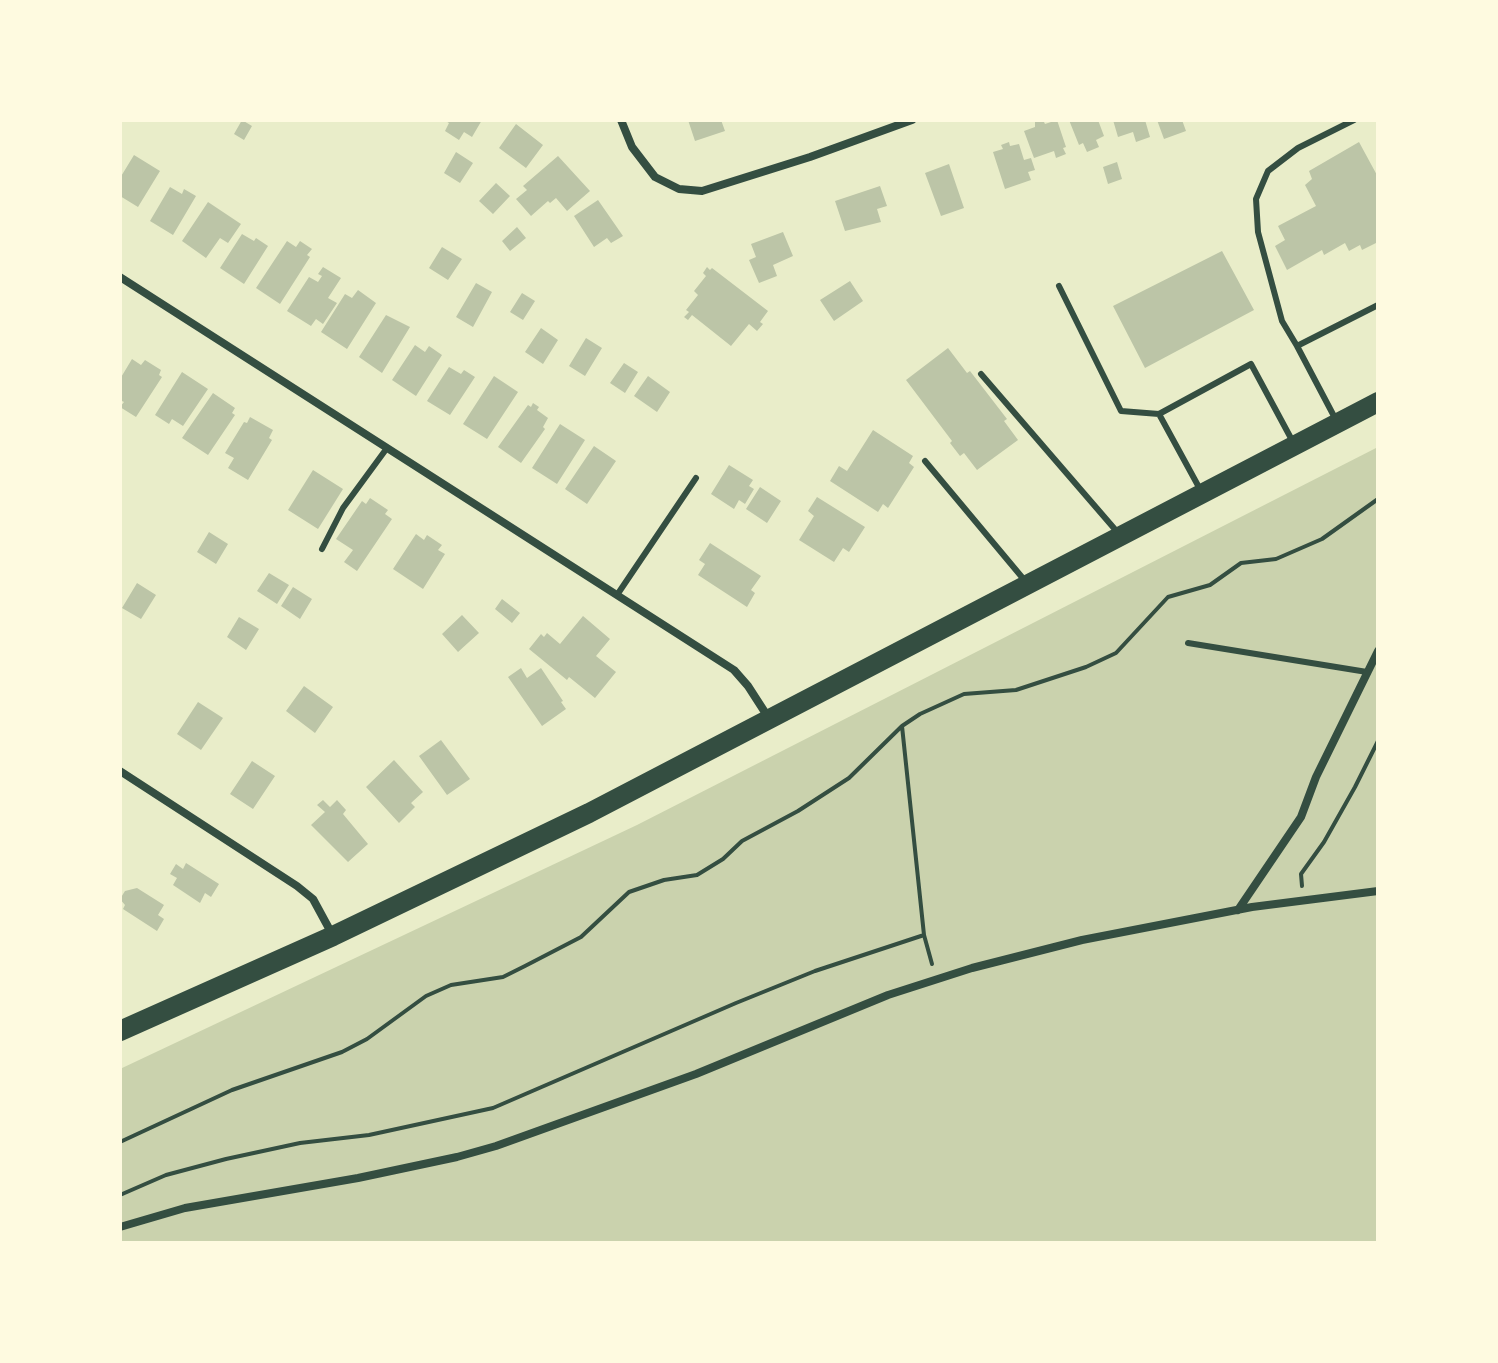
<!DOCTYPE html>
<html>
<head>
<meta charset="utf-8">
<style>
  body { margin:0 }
  #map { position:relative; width:1498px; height:1363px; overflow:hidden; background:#e9edc9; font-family:Ubuntu,sans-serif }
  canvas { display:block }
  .frame { position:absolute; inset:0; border:122px solid #fefae0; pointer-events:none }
</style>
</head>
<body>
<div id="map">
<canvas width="1498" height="1363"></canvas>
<div class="frame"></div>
</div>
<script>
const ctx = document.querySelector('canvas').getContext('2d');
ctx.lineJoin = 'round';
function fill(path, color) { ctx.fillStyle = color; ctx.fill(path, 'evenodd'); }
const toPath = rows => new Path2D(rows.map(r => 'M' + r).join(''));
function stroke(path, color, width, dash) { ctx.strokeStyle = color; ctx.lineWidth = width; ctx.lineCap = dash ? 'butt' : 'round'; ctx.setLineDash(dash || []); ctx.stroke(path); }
const green = toPath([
  [1378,447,1378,1243,120,1243,120,1069,637,825]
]);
const building = toPath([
  [242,120,252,126,244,140,234,134],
  [444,120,482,120,472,137,464,132,459,140,445,131,449,123],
  [688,120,721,120,725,131,695,141],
  [1035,120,1043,120,1045,124,1057,120,1066,147,1063,148,1066,154,1056,158,1054,151,1034,158,1024,131,1035,127],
  [1069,120,1098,120,1104,136,1096,140,1099,147,1087,152,1083,143,1079,145],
  [1113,120,1145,120,1150,137,1136,142,1133,132,1118,137],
  [1157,120,1182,120,1186,131,1164,139],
  [516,124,543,145,526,168,499,148],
  [1009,142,1010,146,1019,144,1024,160,1031,158,1035,170,1028,172,1031,180,1005,189,993,152,1003,149,1001,145],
  [1359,142,1378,177,1378,242,1362,250,1360,245,1349,251,1345,243,1324,255,1322,250,1287,270,1275,246,1285,240,1278,226,1316,206,1305,185,1312,179,1309,171],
  [456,152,473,163,460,183,444,173],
  [134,155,160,171,138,207,120,196,120,178],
  [558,156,590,191,567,211,556,198,550,203,548,201,531,216,516,199,527,190,523,186],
  [1117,162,1122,179,1108,184,1103,167],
  [949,164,964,208,941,216,925,173],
  [496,183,510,196,493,214,479,201],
  [880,186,887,206,877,209,881,222,845,231,835,201],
  [170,187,182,194,184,189,196,196,173,235,150,221],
  [598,200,623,236,611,243,607,238,594,247,574,216],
  [208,202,241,224,228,243,220,238,206,258,182,241],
  [517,227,526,238,510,251,502,241],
  [783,232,793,256,773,265,777,276,759,283,749,260,756,257,751,244],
  [242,234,254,241,256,238,268,246,244,284,220,268],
  [287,241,296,247,300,241,312,249,307,255,310,257,280,304,256,288],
  [442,247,462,259,448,280,429,268],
  [1222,251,1254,310,1145,368,1113,306],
  [323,267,341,278,328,298,337,303,323,324,316,319,311,326,287,311,309,277,318,282,322,276,318,274],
  [707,267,710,270,712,268,768,311,760,322,763,324,757,331,749,324,731,346,692,315,688,320,684,317,689,312,686,310,698,295,694,291,706,276,703,273],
  [850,281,863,301,834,321,820,300],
  [476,283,492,292,473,327,456,317],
  [358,290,376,303,347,349,321,332,345,294,352,298],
  [522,293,535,301,523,320,510,312],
  [386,315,410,327,382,373,359,357],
  [541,328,558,340,543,364,525,352],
  [586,338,602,348,585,376,569,366],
  [415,345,425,352,429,346,442,355,416,396,392,380],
  [948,348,967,373,970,371,1007,419,1004,421,1018,440,977,470,964,453,960,456,950,443,952,441,906,380],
  [132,359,141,365,145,360,161,370,159,375,162,377,136,417,120,407,124,402,120,400,120,379],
  [624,363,638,372,625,393,610,383],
  [449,367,461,374,464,370,475,377,450,415,427,401],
  [182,372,208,389,183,426,172,419,169,424,155,415],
  [494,376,518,392,487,439,463,424],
  [648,376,670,392,657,412,634,396],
  [213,393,235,408,232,413,235,415,208,455,182,438],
  [533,403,539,407,537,410,548,418,543,427,545,429,521,463,498,447,528,405,531,407],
  [250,417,273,430,269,438,272,440,248,480,228,468,234,458,225,453,244,422,247,423],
  [560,424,585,440,557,484,532,468],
  [873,430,913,456,909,463,914,467,888,508,883,504,878,512,830,481,839,466,847,471],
  [594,446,616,461,587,504,565,489],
  [729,465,753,480,749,486,754,489,745,504,739,500,734,509,711,494],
  [313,470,343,489,318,529,288,510],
  [760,487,781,501,767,523,746,509],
  [817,497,865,527,849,552,843,548,834,562,799,540,814,516,808,511],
  [370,498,388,510,385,514,392,519,357,571,344,562,353,550,336,539,362,501,366,504],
  [209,532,228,544,216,564,197,552],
  [416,534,424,540,427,535,442,545,438,550,445,554,423,589,393,569],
  [710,543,761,576,751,590,755,593,747,607,698,575,705,564,699,560],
  [269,573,289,585,277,604,257,591],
  [137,583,156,595,141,619,122,608],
  [293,587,312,599,300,619,281,606],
  [502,599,520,613,512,623,495,609],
  [462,615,479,633,458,652,442,634],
  [583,616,610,639,596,656,616,672,595,698,569,677,567,680,529,649,541,634,544,637,547,633,560,644],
  [239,617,259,629,246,650,227,637],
  [521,668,527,678,541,668,563,701,561,702,566,709,542,726,508,677],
  [304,686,333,707,315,733,286,711],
  [198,702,223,718,201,750,177,734],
  [441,740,470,779,447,795,419,756],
  [394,760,423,792,411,803,415,807,399,823,366,787],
  [252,761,275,776,253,809,230,794],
  [323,800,330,807,337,800,346,810,343,814,368,844,348,862,311,825,325,812,317,805],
  [186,863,219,884,211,897,205,893,200,903,173,885,177,878,170,874,176,864,183,869],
  [137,888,164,905,158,915,164,919,157,931,123,909,125,905,120,899,125,891]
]);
const path = toPath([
  [1302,886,1301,874,1324,842,1355,787,1378,741],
  [924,935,932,964],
  [120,1142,232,1090,342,1052,367,1039,426,996,451,985,503,977,525,966,581,937,629,892,664,880,697,875,723,859,742,841,798,811,849,778,902,726,920,714,964,694,1016,690,1086,667,1116,653,1168,597,1210,585,1241,563,1276,559,1322,539,1378,499],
  [120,1195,166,1175,226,1159,300,1143,369,1135,493,1108,736,1003,815,971,924,935,902,726]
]);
const service = toPath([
  [1059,286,1121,411,1159,414,1201,491],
  [1297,346,1282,321,1258,232,1256,199,1268,171,1298,148,1354,120],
  [981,374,1119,534],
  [1159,414,1251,364,1293,442],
  [1336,420,1297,346,1378,305],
  [925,461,1026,582],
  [322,549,343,508,387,448],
  [617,595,696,478],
  [1188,643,1367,672]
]);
const minor = toPath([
  [621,120,632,147,655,177,679,189,702,191,810,157,912,120],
  [120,277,734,670,748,686,768,717],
  [120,771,297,886,313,899,332,934],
  [1238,910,1301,817,1316,777,1378,651],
  [120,1227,185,1208,358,1178,457,1157,496,1146,696,1074,888,995,972,968,1082,940,1252,907,1378,891]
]);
const primary = toPath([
  [120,1031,333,936,589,813,1378,402]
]);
fill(green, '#cad2ad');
fill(building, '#bcc5a7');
stroke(path, '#344e41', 4);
stroke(service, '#344e41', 6);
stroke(minor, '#344e41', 8);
stroke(primary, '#344e41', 20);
</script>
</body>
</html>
